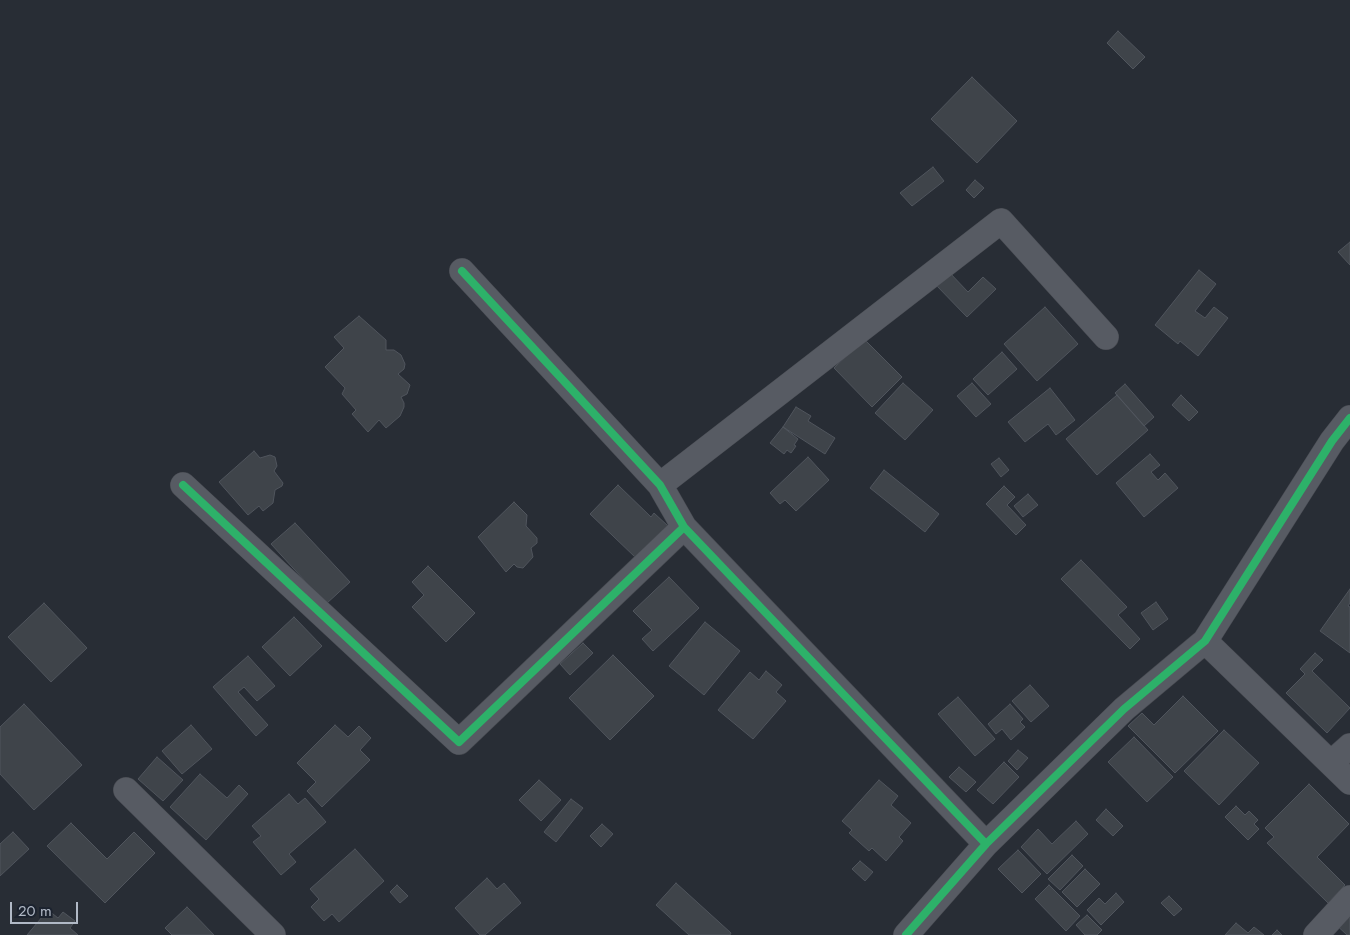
<!DOCTYPE html>
<html>
<head>
<meta charset="utf-8">
<style>
  body { margin:0 }
  #map { position:relative; width:1350px; height:935px; overflow:hidden; background:#282d35; font-family:Jost,sans-serif }
  canvas { display:block }
  .scale { position:absolute; left:10px; top:902px; width:68px; height:22px; box-sizing:border-box; border:2px solid #b1b9c6; border-top:0; padding-left:6px; font-size:15px; line-height:18px; white-space:nowrap; color:#b1b9c6; -webkit-text-stroke:4px #1c232f; paint-order:stroke }
</style>
</head>
<body>
<div id="map">
<canvas width="1350" height="935"></canvas>
<div class="scale">20 m</div>
</div>
<script>
const ctx = document.querySelector('canvas').getContext('2d');
ctx.lineJoin = 'round';
function fill(path, color) { ctx.fillStyle = color; ctx.fill(path, 'evenodd'); }
const toPath = rows => new Path2D(rows.map(r => 'M' + r).join(''));
function stroke(path, color, width, dash) { ctx.strokeStyle = color; ctx.lineWidth = width; ctx.lineCap = dash ? 'butt' : 'round'; ctx.setLineDash(dash || []); ctx.stroke(path); }
const building = toPath([
  [1118,31,1145,57,1133,69,1107,43,1118,31],
  [972,77,1017,121,977,163,931,119,972,77],
  [933,167,944,181,912,206,900,193,933,167],
  [975,180,984,188,974,198,966,190,975,180],
  [1350,242,1350,265,1338,252,1350,242],
  [1199,270,1216,284,1195,311,1205,318,1214,307,1228,318,1198,356,1180,341,1178,344,1155,325,1199,270],
  [948,271,968,292,983,277,996,289,967,317,935,284,948,271],
  [1045,307,1078,344,1037,381,1004,344,1045,307],
  [359,316,386,340,386,350,394,350,401,355,405,364,404,369,398,374,410,385,407,394,401,397,404,403,404,407,400,416,386,428,379,420,368,432,352,414,356,410,342,394,345,388,325,367,344,348,334,337,359,316],
  [864,339,902,377,872,407,834,368,864,339],
  [1002,352,1017,369,988,395,973,379,1002,352],
  [903,383,933,410,905,440,875,413,903,383],
  [972,383,991,404,976,417,957,396,972,383],
  [1125,384,1154,417,1144,426,1115,393,1125,384],
  [1050,388,1075,420,1056,435,1048,424,1025,442,1008,422,1050,388],
  [1117,395,1148,430,1097,475,1066,439,1117,395],
  [1181,395,1198,412,1189,421,1172,405,1181,395],
  [796,407,811,416,808,421,835,438,825,454,783,427,796,407],
  [783,427,798,439,794,445,796,446,791,453,787,450,784,454,770,443,783,427],
  [254,451,260,458,270,455,275,457,277,466,274,471,283,483,282,486,275,490,273,503,263,511,259,506,248,515,219,482,254,451],
  [1150,454,1160,465,1151,472,1158,480,1165,473,1178,488,1144,517,1116,483,1150,454],
  [808,457,829,480,796,511,785,500,780,504,770,493,808,457],
  [999,458,1009,470,1001,477,991,464,999,458],
  [884,470,939,514,925,532,870,488,884,470],
  [618,485,651,517,654,513,668,526,636,558,590,514,618,485],
  [1004,486,1015,497,1007,505,1026,525,1016,535,986,504,1004,486],
  [1028,494,1038,505,1023,517,1014,506,1028,494],
  [514,502,527,515,526,526,537,538,537,543,531,548,533,557,523,568,517,567,514,564,506,572,478,537,514,502],
  [295,523,350,582,326,604,271,544,295,523],
  [1081,560,1127,607,1118,615,1140,639,1130,649,1061,579,1081,560],
  [428,566,475,613,446,642,412,607,424,595,412,582,428,566],
  [669,577,699,608,653,651,642,639,652,630,633,611,669,577],
  [1350,589,1350,603,1348,606,1350,607,1350,653,1320,631,1350,589],
  [1156,602,1168,619,1153,630,1141,613,1156,602],
  [44,603,87,648,51,682,8,637,44,603],
  [294,617,322,646,290,676,262,647,294,617],
  [705,622,740,651,704,695,669,666,705,622],
  [583,643,593,653,570,675,560,664,583,643],
  [1315,653,1323,660,1312,671,1350,708,1327,733,1286,693,1305,674,1300,669,1315,653],
  [613,655,654,696,610,740,569,698,613,655],
  [248,656,275,686,257,701,244,687,238,692,268,725,256,736,213,687,248,656],
  [766,671,782,685,776,692,786,701,753,739,718,710,750,672,759,680,766,671],
  [1030,685,1049,706,1031,722,1012,701,1030,685],
  [1183,696,1218,731,1175,773,1128,726,1142,713,1154,725,1183,696],
  [958,697,995,739,975,756,938,714,958,697],
  [24,704,82,765,34,810,0,774,0,727,24,704],
  [1010,704,1023,719,1020,722,1025,727,1011,740,1002,729,996,734,988,724,1010,704],
  [191,725,212,749,182,774,162,751,191,725],
  [335,725,348,737,359,726,371,738,360,750,370,760,322,807,307,791,316,782,297,763,335,725],
  [1224,730,1259,763,1219,805,1184,771,1224,730],
  [1134,737,1173,777,1147,802,1108,762,1134,737],
  [1018,750,1028,758,1017,770,1008,761,1018,750],
  [157,757,183,780,163,801,138,779,157,757],
  [1004,762,1019,777,993,804,977,790,1004,762],
  [959,767,976,782,966,792,949,777,959,767],
  [200,774,227,798,239,785,248,794,206,840,170,807,200,774],
  [539,780,561,800,541,821,519,800,539,780],
  [879,780,898,796,891,805,911,823,899,837,903,841,886,861,872,848,869,851,849,833,852,830,842,821,879,780],
  [1309,784,1349,824,1317,857,1345,885,1328,903,1267,843,1274,837,1265,828,1309,784],
  [289,794,298,804,305,798,326,822,289,854,296,862,281,875,253,842,261,836,252,826,289,794],
  [571,799,583,808,556,842,544,832,571,799],
  [1236,806,1245,815,1249,811,1258,820,1254,824,1259,829,1248,840,1225,817,1236,806],
  [1106,809,1123,826,1113,836,1096,820,1106,809],
  [1076,821,1088,834,1047,874,1021,847,1038,829,1052,844,1076,821],
  [71,823,107,859,134,832,155,853,105,903,47,846,71,823],
  [602,824,613,834,601,847,590,836,602,824],
  [13,832,29,849,0,876,0,844,13,832],
  [355,849,384,881,339,922,332,914,324,921,311,907,319,899,310,889,355,849],
  [1018,850,1041,874,1022,893,998,869,1018,850],
  [1072,855,1083,866,1060,890,1048,879,1072,855],
  [860,861,873,872,865,881,852,869,860,861],
  [1085,869,1100,884,1077,907,1062,892,1085,869],
  [487,878,497,889,504,883,521,903,485,935,480,935,455,908,487,878],
  [676,883,731,933,730,935,689,935,656,905,676,883],
  [397,885,408,896,400,903,390,892,397,885],
  [1049,885,1080,916,1066,931,1035,899,1049,885],
  [1116,893,1124,902,1101,925,1087,910,1099,898,1105,904,1116,893],
  [1169,896,1182,909,1174,916,1161,903,1169,896],
  [1350,905,1350,935,1347,935,1333,922,1350,905],
  [187,907,214,935,172,935,165,928,187,907],
  [48,910,58,918,63,912,75,921,70,928,78,935,27,935,48,910],
  [1087,915,1102,930,1097,935,1085,935,1076,925,1087,915],
  [1236,923,1248,933,1254,927,1264,935,1225,935,1236,923],
  [1277,930,1282,935,1272,935,1277,930]
]);
const street = toPath([
  [462,271,660,485,684,527,986,844],
  [183,485,459,742,684,527],
  [660,485,1001,221,1106,337],
  [1205,641,1350,782],
  [1331,763,1350,746],
  [126,790,273,935],
  [906,935,986,844,1124,709,1205,641,1332,441,1350,418],
  [1316,935,1350,898]
]);
const cycleway = toPath([
  [462,271,660,485,684,527,986,844],
  [183,485,459,742,684,527],
  [906,935,986,844,1124,709,1205,641,1332,441,1350,418]
]);
fill(building, '#3f444a');
stroke(building, '#50555d', 1);
stroke(street, '#464950', 26);
stroke(street, '#575b63', 25);
stroke(cycleway, '#2db169', 8);
</script>
</body>
</html>
